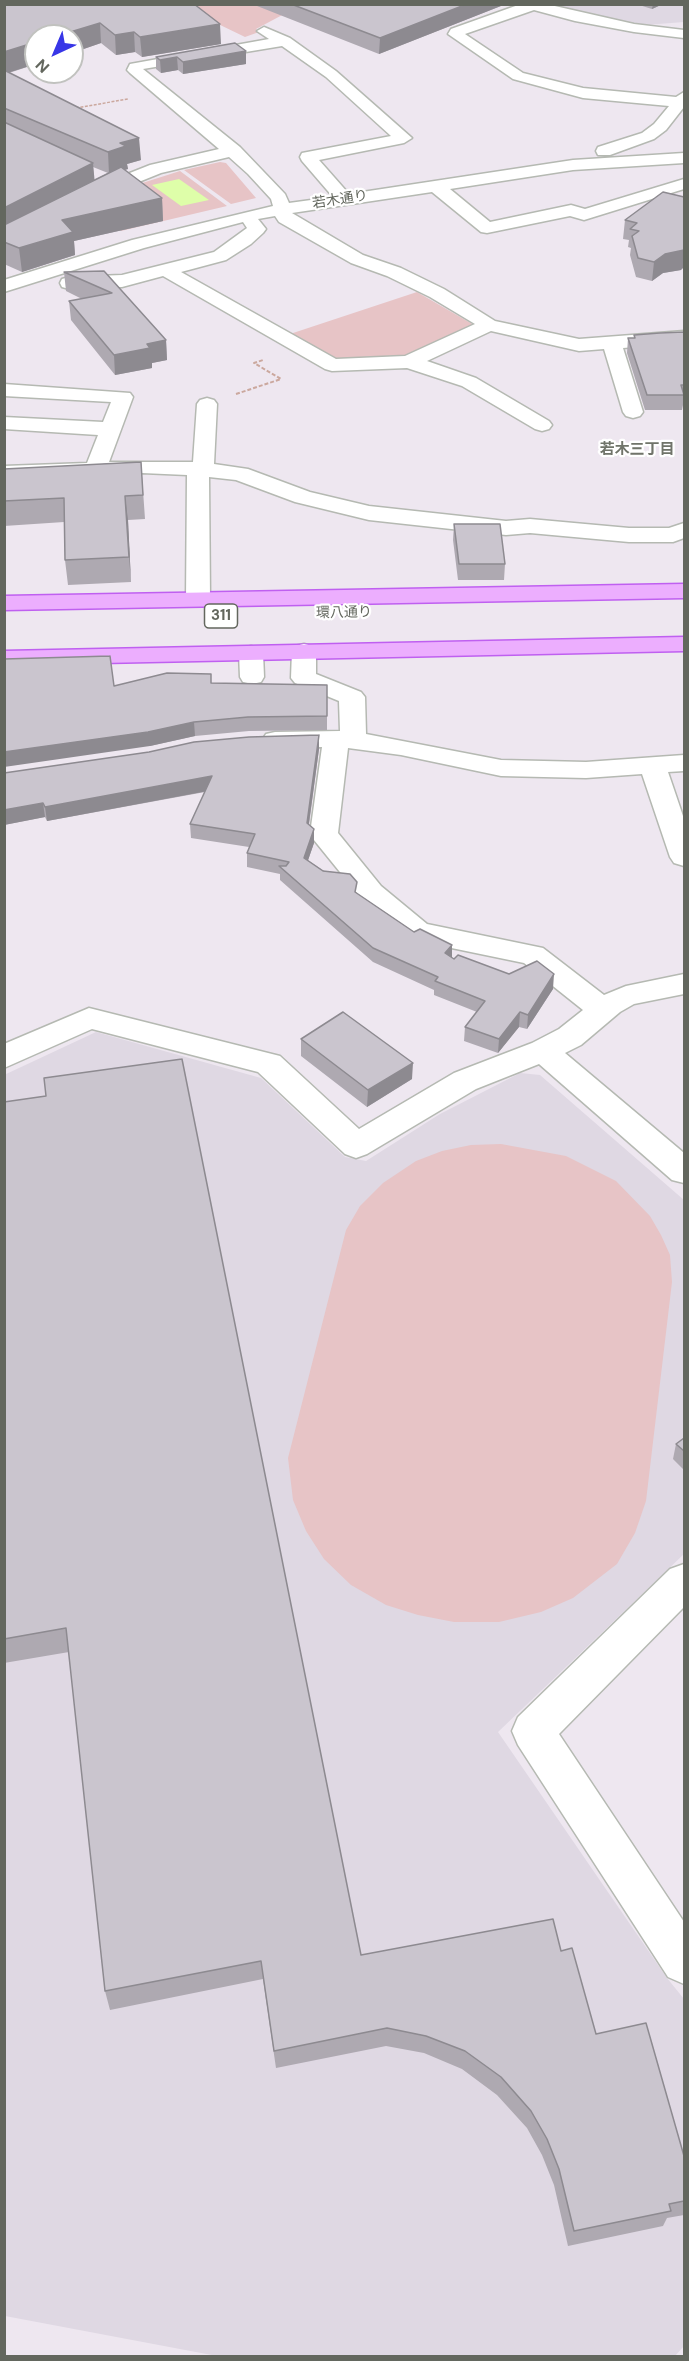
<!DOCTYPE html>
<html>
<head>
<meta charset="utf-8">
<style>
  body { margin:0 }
  #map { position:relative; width:689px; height:2361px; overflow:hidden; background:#eee7f0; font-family:"DM Sans",sans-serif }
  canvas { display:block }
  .frame { position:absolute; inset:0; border:6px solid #63675e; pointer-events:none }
  .north { position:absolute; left:24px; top:24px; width:60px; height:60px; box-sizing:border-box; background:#fff; border:2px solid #c1c2bf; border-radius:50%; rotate:224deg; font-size:16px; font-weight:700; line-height:24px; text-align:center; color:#63675e }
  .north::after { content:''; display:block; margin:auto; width:21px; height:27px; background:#3836e7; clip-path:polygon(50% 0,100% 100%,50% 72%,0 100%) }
</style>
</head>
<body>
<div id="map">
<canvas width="689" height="2361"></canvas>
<div class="frame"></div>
<div class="north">N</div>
</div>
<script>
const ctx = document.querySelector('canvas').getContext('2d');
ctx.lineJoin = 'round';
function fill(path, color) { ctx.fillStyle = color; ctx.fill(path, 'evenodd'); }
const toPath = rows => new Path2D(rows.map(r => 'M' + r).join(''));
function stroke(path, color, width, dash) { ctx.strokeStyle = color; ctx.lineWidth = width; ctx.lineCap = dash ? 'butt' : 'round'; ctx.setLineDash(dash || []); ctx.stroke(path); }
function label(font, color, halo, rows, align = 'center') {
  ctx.font = font + ' "DM Sans","Noto Sans JP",sans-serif'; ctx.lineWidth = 4.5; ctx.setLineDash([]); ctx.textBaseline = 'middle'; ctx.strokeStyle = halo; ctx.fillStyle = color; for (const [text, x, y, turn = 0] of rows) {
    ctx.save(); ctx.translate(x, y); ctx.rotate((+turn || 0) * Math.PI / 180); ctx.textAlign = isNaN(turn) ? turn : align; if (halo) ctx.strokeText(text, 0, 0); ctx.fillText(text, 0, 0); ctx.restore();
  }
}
const education = toPath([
  [541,5,684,5,684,22,632,26],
  [96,1032,261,1078,345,1157,366,1161,440,1114,520,1073,540,1075,684,1200,684,1554,498,1732,667,1978,684,1999,684,2346,675,2356,217,2356,5,2316,4,1075]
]);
const green = toPath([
  [198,4,301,5,256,29,259,32,245,37,185,8],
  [220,162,226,163,256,198,231,204,184,170],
  [180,171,227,206,121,231,88,205,114,192],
  [417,292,474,325,406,355,337,359,290,334],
  [501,1144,566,1156,616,1181,650,1216,661,1235,670,1255,672,1282,646,1501,635,1533,617,1564,573,1598,541,1612,499,1622,454,1622,418,1615,386,1605,351,1585,324,1559,306,1531,293,1500,288,1458,346,1230,360,1206,383,1183,416,1161,442,1151,471,1145]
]);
const water = toPath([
  [179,179,209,200,181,206,152,185]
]);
const pathFar1 = toPath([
  [76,108,128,99]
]);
const path = toPath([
  [236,394,281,379,254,363,263,360]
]);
const minor = toPath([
  [521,4,546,4,634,24,684,30,684,38,634,32,575,21,534,10,465,34,523,73,583,88,676,97,684,92,684,107,666,130,654,139,610,155,598,155,596,151,598,147,642,133,654,124,669,106,583,98,513,79,448,34,451,29,521,4],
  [264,27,290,38,336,71,412,138,404,143,319,160,349,194,573,160,684,153,684,163,573,170,450,189,490,222,571,205,585,209,684,179,684,189,584,220,570,216,487,233,481,232,432,192,292,213,363,255,401,268,444,289,495,321,579,339,684,331,684,343,623,348,643,412,640,416,633,418,626,416,623,412,604,349,579,351,491,331,427,361,476,378,549,421,552,425,549,429,542,431,535,429,462,386,407,368,332,371,325,369,163,276,122,287,69,289,62,287,60,283,62,279,69,277,122,275,214,252,247,228,243,222,144,248,4,292,4,280,132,240,273,206,271,199,248,174,229,157,161,173,99,198,87,198,84,194,87,190,150,165,219,149,130,73,127,70,130,64,269,39,257,31,264,27],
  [282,46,326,77,391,136,302,153,300,157,302,161,333,197,289,203,285,194,240,147,143,69,282,46],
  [275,216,279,222,351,263,387,276,430,297,475,324,405,356,336,359,181,272,226,260,251,244,263,233,266,229,258,219,275,216],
  [4,384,130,393,133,397,109,462,193,462,197,404,200,400,207,398,214,400,217,404,214,464,248,469,310,492,369,506,506,521,530,519,629,528,669,528,684,523,684,538,673,542,629,542,530,533,506,535,369,520,295,502,236,480,209,477,210,599,206,604,198,606,190,604,186,599,187,475,142,473,4,480,4,466,87,463,98,435,4,429,4,417,103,422,111,402,4,396,4,384],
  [304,644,313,646,316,651,316,674,361,692,365,697,366,734,501,760,586,762,684,755,684,771,668,772,684,819,684,866,674,863,670,857,642,774,586,778,501,776,401,755,348,748,338,833,381,886,427,924,543,948,604,995,626,986,684,974,684,994,634,1004,620,1012,581,1045,565,1053,684,1153,684,1183,672,1180,539,1064,476,1089,367,1154,356,1158,345,1154,258,1072,92,1029,4,1068,4,1044,89,1008,280,1056,359,1129,454,1073,532,1043,559,1029,583,1010,524,963,408,939,361,898,314,840,310,834,322,747,275,748,266,746,262,740,266,734,275,732,340,731,339,701,295,683,291,678,292,651,295,646,304,644],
  [251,646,260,648,263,653,264,677,261,682,252,684,243,682,240,677,239,653,242,648,251,646],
  [684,1564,684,1607,559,1734,684,1922,684,1984,668,1977,518,1745,512,1731,518,1717,670,1569,684,1564]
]);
const major = toPath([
  [684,584,684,598,4,610,4,596,684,584],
  [684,637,684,651,4,665,4,651,684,637]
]);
const wall = toPath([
  [4,4,221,44,142,57,135,52,116,55,101,43,72,53,72,36,36,64,9,73,141,160,127,164,128,169,125,170,162,198,163,221,74,241,75,255,22,272,4,264],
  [93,167,108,173,94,180],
  [252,4,506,4,379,54],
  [636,4,663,4,652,9],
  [246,51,246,64,183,74,178,70,161,73,156,69,156,57],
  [663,192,681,270,663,273,652,281,636,277,630,255,631,248,628,247,629,240,623,239,625,220],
  [104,271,166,340,167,360,152,363,152,368,115,375,71,320,69,301,82,299,66,291,64,272],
  [684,332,684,400,682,410,645,410,627,353,628,338,634,338,634,335],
  [141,462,145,519,128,520,131,582,68,585,65,560,64,522,4,526,4,469],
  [454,524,505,564,504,580,458,580,453,540],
  [212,683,327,685,327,730,249,731,195,736,150,746,114,686],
  [319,749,309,825,314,843,308,860,454,959,509,974,553,989,527,1029,519,1027,498,1053,464,1041,465,1027,477,1012,434,995,434,990,373,962,280,880,280,874,247,867,247,853,249,847,191,838,190,824,205,792,47,821,45,817,4,825,4,773],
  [301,1039,412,1079,367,1107,301,1056],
  [4,1102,361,1955,561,1951,596,2034,684,2156,684,2215,667,2218,663,2226,568,2246,554,2185,542,2155,527,2128,497,2095,462,2069,424,2053,386,2046,276,2068,263,1979,110,2010,105,1991,69,1652,4,1663],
  [684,1438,684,1470,673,1459,676,1444]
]);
const shadedWall = toPath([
  [467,4,506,4,379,54,380,38],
  [653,4,663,4,652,9],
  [100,23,101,43,72,53,72,36,57,36],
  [220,24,221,44,142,57,140,37],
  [134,32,135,52,116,55,115,35],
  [36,42,36,64,4,74,4,52],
  [246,51,246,64,183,74,183,62],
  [177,57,178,70,161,73,160,60],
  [139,138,141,160,127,164,128,169,109,174,108,152,120,143],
  [93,163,95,185,4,232,4,208],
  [162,198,163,221,74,241,75,255,22,272,19,248,62,220],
  [684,250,684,267,681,270,663,273,652,281,654,262,665,254],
  [166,340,167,360,152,363,152,368,115,375,114,355,147,344],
  [125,496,128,520,131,582,129,557],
  [194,722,195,736,150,746,4,767,4,752],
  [319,735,319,749,307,837,307,823],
  [212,776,213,790,47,821,45,807],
  [43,803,45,817,4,825,4,810],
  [314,829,314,843,304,872,304,858],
  [452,945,452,960,445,953],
  [554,974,553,989,527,1029,528,1015],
  [520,1012,519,1027,498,1053,499,1039],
  [413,1063,412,1079,367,1107,368,1090]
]);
const building = toPath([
  [4,4,194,4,220,24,140,37,134,32,115,35,100,23,57,36,36,36,36,42,4,52,4,4],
  [291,4,467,4,380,38,291,4],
  [235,43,246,51,183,62,177,57,160,60,156,57,235,43],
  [4,70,139,138,120,143,126,146,108,152,4,108,4,70],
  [4,122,93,163,4,208,4,122],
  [121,167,162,198,62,220,73,232,19,248,4,242,4,225,121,167],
  [663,192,684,197,684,250,665,254,654,262,638,258,632,236,639,231,630,229,637,223,625,220,663,192],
  [104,271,166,340,147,344,150,348,114,355,69,301,112,293,64,272,104,271],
  [684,332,684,385,681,385,684,395,647,395,628,338,635,338,634,335,660,333,684,332],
  [141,462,143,495,125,496,129,557,65,560,64,498,4,501,4,469,141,462],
  [454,524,500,524,505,564,459,564,454,524],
  [110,656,114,686,167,673,211,674,211,683,327,685,327,716,248,717,194,722,148,732,4,752,4,659,110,656],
  [319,735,307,823,314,829,304,858,323,871,350,874,357,882,355,892,414,932,420,929,452,945,445,953,454,959,458,955,509,974,537,961,554,974,528,1015,520,1012,499,1039,465,1027,485,1001,435,981,438,977,373,948,279,866,286,866,289,862,247,853,255,834,190,824,212,776,45,807,43,803,4,810,4,773,149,752,194,742,249,737,319,735],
  [343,1012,413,1063,368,1090,301,1039,343,1012],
  [182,1059,361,1955,553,1919,561,1951,572,1948,596,2034,646,2023,684,2156,684,2201,669,2204,671,2211,574,2231,559,2169,547,2139,531,2111,501,2077,465,2051,426,2036,387,2028,274,2051,261,1961,105,1991,66,1628,4,1639,4,1102,46,1096,44,1078,182,1059],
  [684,1438,684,1451,676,1444,684,1438]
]);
const farStreetnames = [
  ["若木通り",340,200,-9],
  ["環八通り",344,613,-1]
];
const farNeighbourhoodnames = [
  ["若木三丁目",637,450]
];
const shields = [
  [221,616,33]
];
const shieldNames = [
  ["311",221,616]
];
fill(education, '#dfd8e3');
fill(green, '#e7c4c6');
fill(water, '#defea9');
stroke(minor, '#b5b9b2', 3);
stroke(major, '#bf60f0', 3);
stroke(pathFar1, '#cba89e', 1.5, [3, 1.5]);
stroke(path, '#cba89e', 2, [4, 2]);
fill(minor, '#fff');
fill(major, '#ecaefe');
fill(wall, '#aea9b1');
fill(shadedWall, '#8d8a90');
fill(building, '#cac5ce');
stroke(building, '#8d8a90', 1.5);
label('14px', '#63675e', '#fff', farStreetnames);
label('bold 15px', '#70746a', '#fff', farNeighbourhoodnames);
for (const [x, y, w] of shields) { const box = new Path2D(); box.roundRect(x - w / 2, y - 12, w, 24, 4.5); ctx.fillStyle = '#fff'; ctx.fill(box); stroke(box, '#63675e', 1.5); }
label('bold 15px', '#63675e', null, shieldNames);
</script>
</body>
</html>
